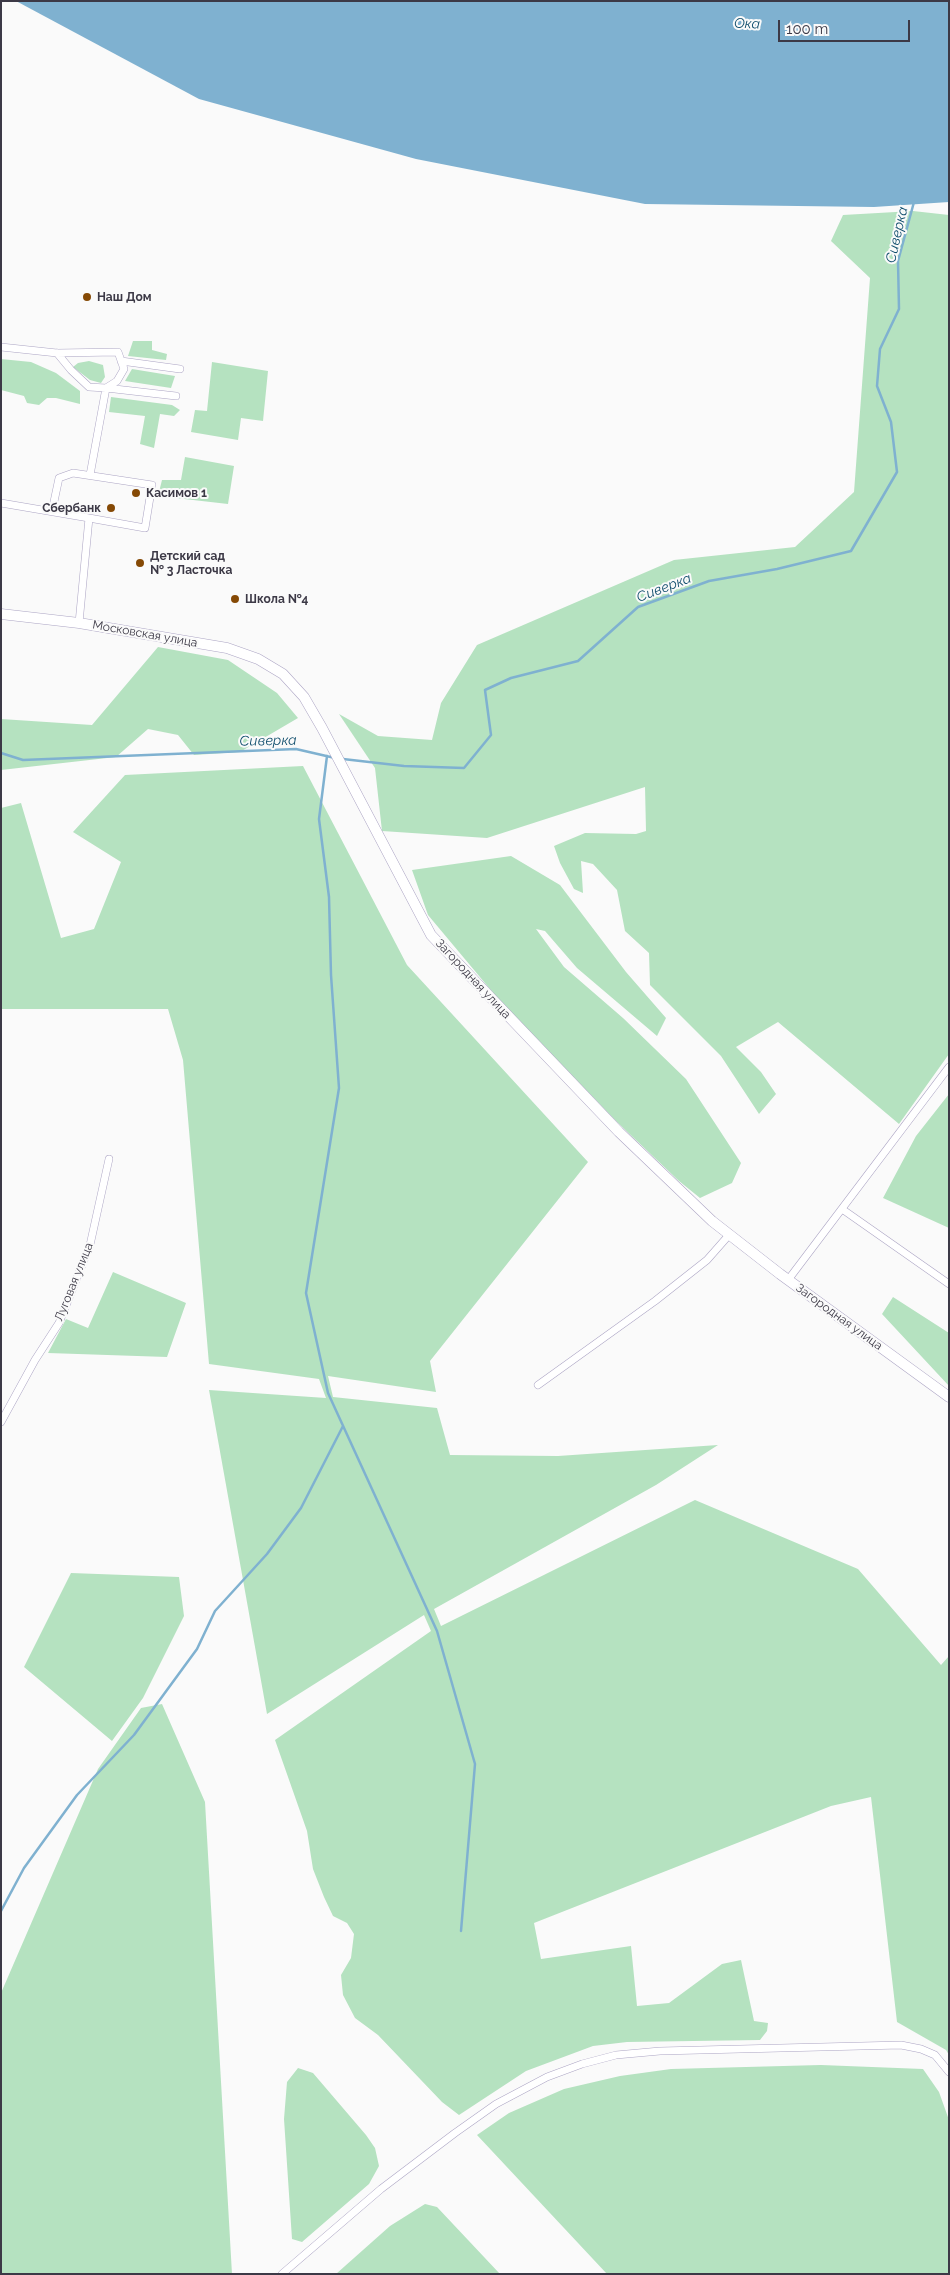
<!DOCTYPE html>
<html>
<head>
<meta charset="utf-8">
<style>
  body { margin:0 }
  #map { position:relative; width:950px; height:2275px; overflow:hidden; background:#fafafa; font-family:Raleway,sans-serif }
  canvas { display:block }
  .frame { position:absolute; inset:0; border:2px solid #3c3946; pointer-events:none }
  .scale { position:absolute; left:778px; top:20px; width:132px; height:22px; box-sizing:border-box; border:2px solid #3c3946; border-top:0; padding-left:6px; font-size:15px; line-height:18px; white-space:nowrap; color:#3c3946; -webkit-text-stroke:4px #fafafa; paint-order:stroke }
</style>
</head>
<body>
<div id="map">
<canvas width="950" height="2275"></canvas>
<div class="frame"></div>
<div class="scale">100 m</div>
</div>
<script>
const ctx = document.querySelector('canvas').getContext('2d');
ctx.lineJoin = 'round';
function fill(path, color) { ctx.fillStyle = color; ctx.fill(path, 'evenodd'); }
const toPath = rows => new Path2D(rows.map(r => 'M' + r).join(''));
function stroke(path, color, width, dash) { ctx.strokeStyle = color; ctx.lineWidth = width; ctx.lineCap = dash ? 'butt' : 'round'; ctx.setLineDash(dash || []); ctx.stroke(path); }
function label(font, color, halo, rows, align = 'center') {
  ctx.font = font + ' Raleway,sans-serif'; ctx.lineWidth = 4; ctx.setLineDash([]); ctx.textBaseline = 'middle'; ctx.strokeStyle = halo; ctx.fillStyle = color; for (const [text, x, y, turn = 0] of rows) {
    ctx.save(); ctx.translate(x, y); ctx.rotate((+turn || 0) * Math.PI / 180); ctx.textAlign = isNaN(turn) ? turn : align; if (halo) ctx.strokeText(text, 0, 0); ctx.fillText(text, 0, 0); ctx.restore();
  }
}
const green = toPath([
  [913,211,949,215,949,1054,899,1124,778,1022,736,1047,761,1072,776,1094,759,1114,721,1056,650,985,649,953,625,931,617,890,593,864,581,861,583,893,574,889,560,863,554,846,585,833,636,834,646,831,645,787,487,838,382,831,375,768,339,714,378,736,432,740,441,703,477,645,674,560,795,547,854,492,870,278,831,241,843,215],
  [133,341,152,341,152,350,167,354,166,360,128,356],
  [1,359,31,362,56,373,80,391,80,404,56,398,47,398,39,405,27,403,24,396,1,390],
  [89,361,103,365,105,377,101,383,90,380,73,367,78,363],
  [212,362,268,371,263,421,241,418,238,440,191,432,195,410,207,411],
  [132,369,175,376,171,388,125,381],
  [111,397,172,405,180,410,174,416,160,414,154,448,140,444,145,416,109,412],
  [185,457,234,466,228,504,158,496,162,480,181,480],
  [158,647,228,660,277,693,298,718,240,752,194,755,178,735,148,729,116,757,1,770,1,719,92,725],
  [303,766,407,965,588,1162,430,1361,436,1392,328,1376,333,1397,437,1408,450,1455,558,1456,718,1445,656,1485,434,1609,441,1626,695,1500,858,1569,941,1665,949,1656,949,2055,946,2050,897,2022,871,1797,831,1806,534,1923,541,1959,631,1946,637,2006,669,2003,722,1964,741,1960,754,2021,768,2023,767,2031,760,2040,627,2042,593,2046,526,2071,459,2115,442,2102,378,2035,355,2018,343,1995,341,1975,351,1958,354,1934,347,1923,333,1916,324,1897,313,1869,307,1831,275,1740,431,1631,424,1615,267,1714,209,1390,326,1398,319,1379,209,1364,183,1060,168,1009,1,1009,1,808,21,803,61,938,94,929,121,862,73,832,125,775],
  [511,856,560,885,626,972,666,1018,657,1036,577,968,545,931,536,929,564,967,623,1018,686,1079,741,1163,732,1183,700,1198,679,1181,617,1122,500,1001,428,915,412,870],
  [949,1094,949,1228,883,1198,916,1136],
  [113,1272,186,1303,167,1357,48,1353,66,1319,88,1328],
  [893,1297,949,1333,949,1386,882,1314],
  [71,1573,179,1577,184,1616,143,1698,112,1741,24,1667],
  [162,1704,205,1802,232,2274,1,2274,1,1993,98,1769,141,1708],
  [821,2065,923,2069,939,2092,949,2120,949,2274,607,2274,477,2135,509,2113,564,2089,620,2076,671,2069],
  [298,2068,313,2073,366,2135,375,2148,379,2166,369,2184,302,2242,292,2239,284,2119,287,2082],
  [425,2204,437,2207,500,2274,336,2274,390,2226]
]);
const water = toPath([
  [16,1,949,1,949,202,874,207,645,204,416,159,199,99]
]);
const stream = toPath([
  [1,753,23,760,296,749,335,758],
  [327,756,319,819,329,897,331,975,339,1088,306,1293,328,1393,437,1631,475,1764,461,1931],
  [343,759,404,766,464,768,491,735,485,690,511,678,578,661,638,607,709,581,777,569,851,551,897,472,891,422,877,386,880,349,899,309,898,261,914,202],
  [1,1911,24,1868,77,1795,134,1735,197,1649,215,1611,267,1554,301,1508,343,1426]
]);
const street = toPath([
  [1,347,57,353,118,352,124,369,117,381,106,388,89,387,71,370,57,353],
  [121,361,180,369],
  [90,475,106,388,176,396],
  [1,503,89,518,79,623],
  [52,511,59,478,73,473,152,485,145,528,89,518],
  [842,1209,949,1284],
  [788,1280,949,1067],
  [538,1385,655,1301,707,1260,729,1235],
  [1,1422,35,1360,59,1323,90,1245,109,1159],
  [282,2274,381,2189,455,2133,496,2104,547,2077,582,2064,616,2055,660,2051,901,2045,921,2049,935,2055,949,2072]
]);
const secondary = toPath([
  [1,614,79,623,227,648,258,659,283,674,304,697,322,728,431,935,619,1132,712,1221,780,1274,949,1397]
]);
const markers = [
  [87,297,5,"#854905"],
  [136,493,5,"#854905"],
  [111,508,5,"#854905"],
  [140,563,5,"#854905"],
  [235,599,5,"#854905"]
];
const poiNames = [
  ["Наш Дом",97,297],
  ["Касимов 1",146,493],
  ["Сбербанк",101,508,"right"],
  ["Детский сад",150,556],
  ["№ 3 Ласточка",150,570],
  ["Школа №4",245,599]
];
const streetNames = [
  ["Московская улица",145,634,10],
  ["Загородная улица",473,979,47],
  ["Луговая улица",74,1282,-68],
  ["Загородная улица",839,1317,36]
];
const waterNames = [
  ["Ока",747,24,2],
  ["Сиверка",897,235,-77],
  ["Сиверка",664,588,-21],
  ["Сиверка",268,741,-1]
];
fill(green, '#b5e2c0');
fill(water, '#7fb1d0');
stroke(stream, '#7fb1d0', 2.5);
stroke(street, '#aca5c4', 8);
stroke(secondary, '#aca5c4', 11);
stroke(street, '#fff', 7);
stroke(secondary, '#fff', 10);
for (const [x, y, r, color] of markers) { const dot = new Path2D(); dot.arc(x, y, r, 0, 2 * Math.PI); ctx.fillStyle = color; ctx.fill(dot); stroke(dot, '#fafafa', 2); }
label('bold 12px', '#3c3946', '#fafafa', poiNames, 'left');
label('12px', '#3c3946', '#fafafa', streetNames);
label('italic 14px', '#104e6d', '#fafafa', waterNames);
</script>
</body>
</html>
